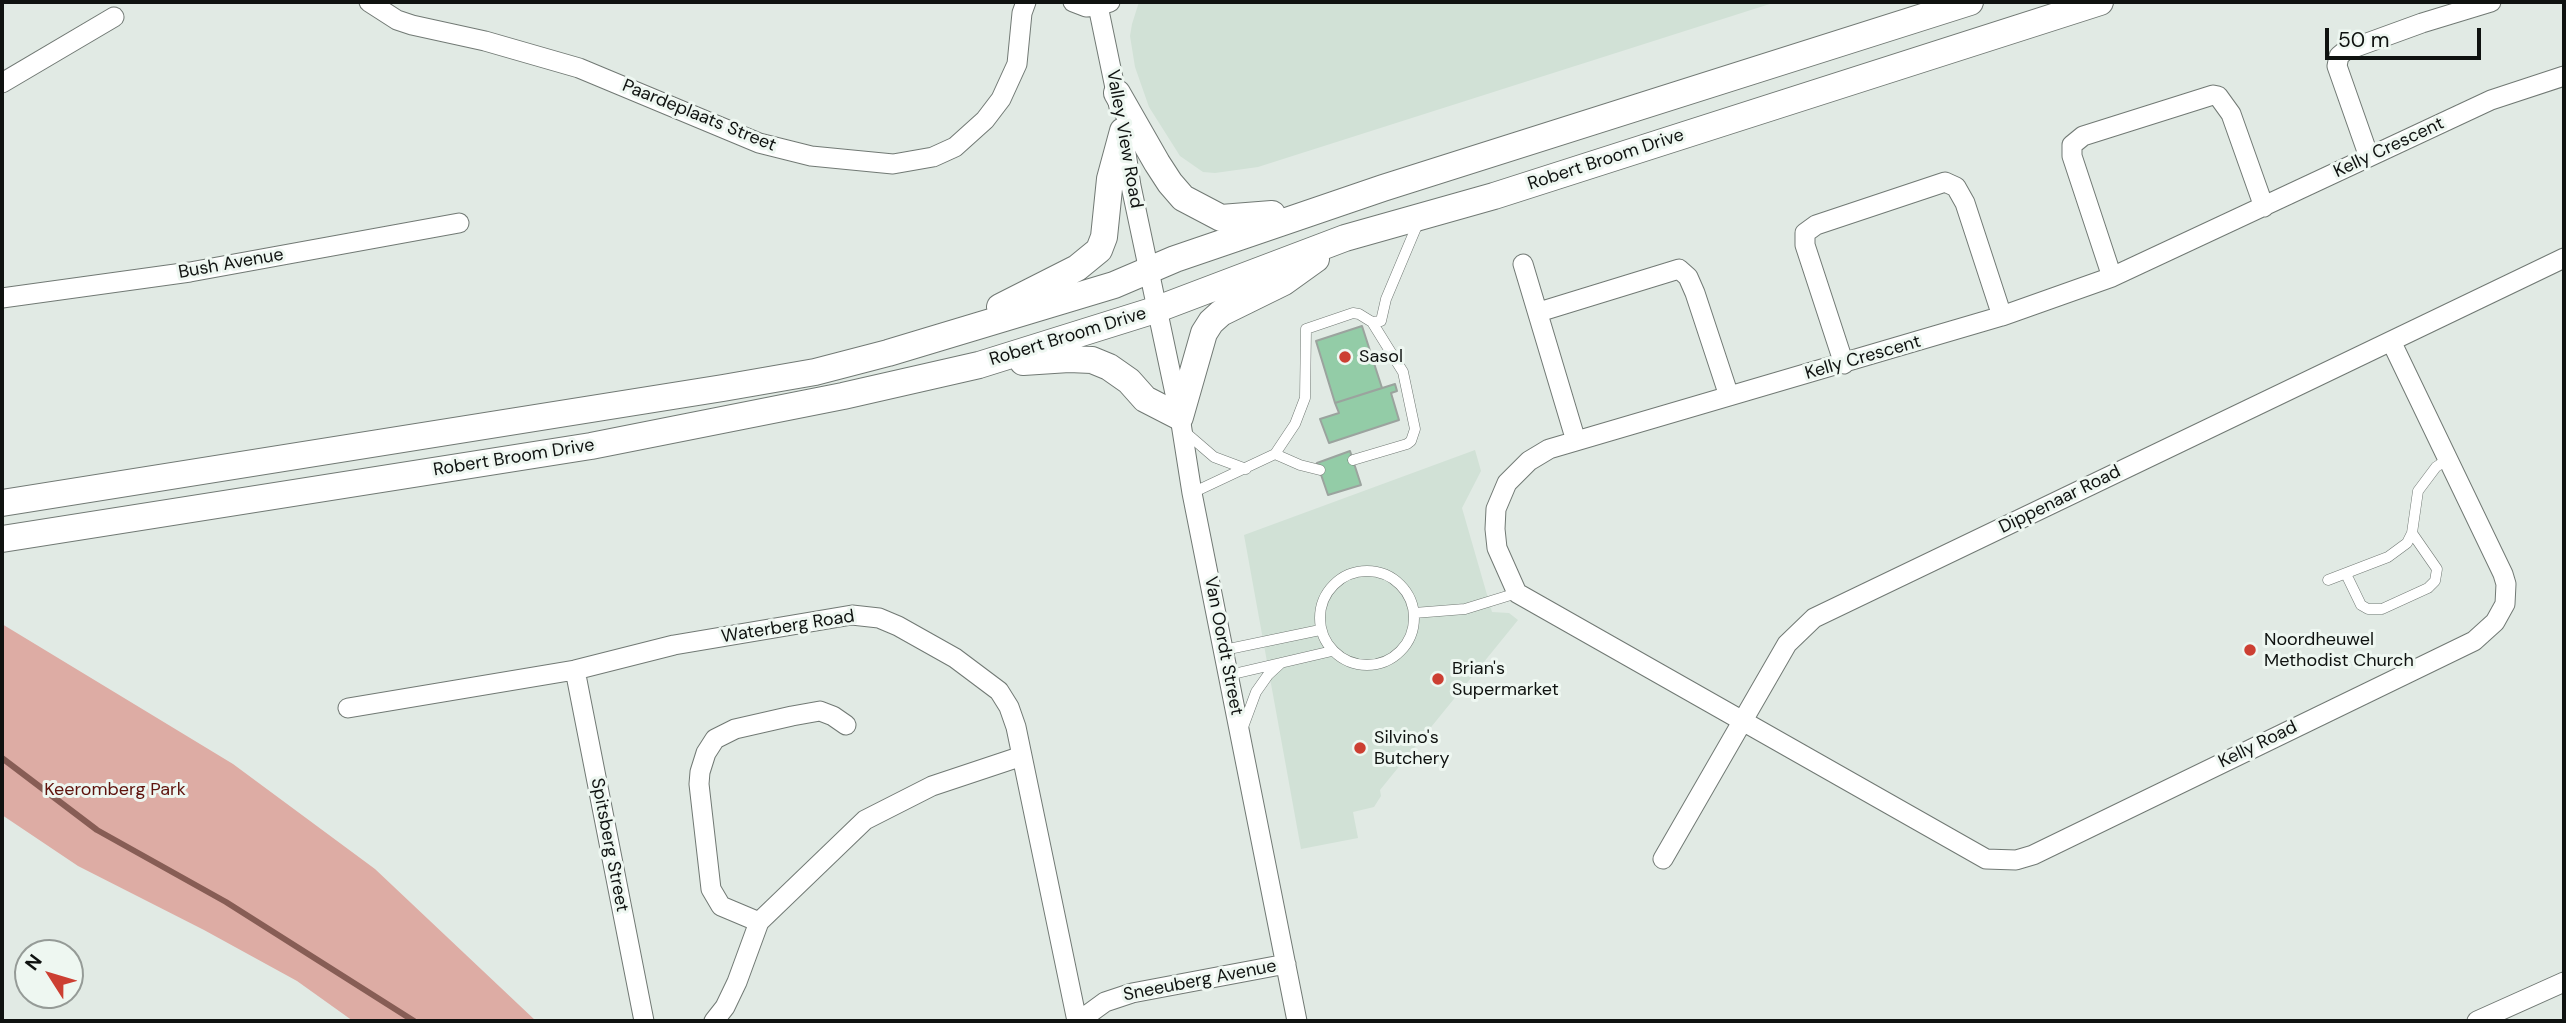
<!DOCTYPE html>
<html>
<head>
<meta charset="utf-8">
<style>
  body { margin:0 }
  #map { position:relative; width:2566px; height:1023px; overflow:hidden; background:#e1eae4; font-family:"DM Sans",sans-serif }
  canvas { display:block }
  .frame { position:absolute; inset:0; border:4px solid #0f1210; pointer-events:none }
  .north { position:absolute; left:14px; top:939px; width:70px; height:70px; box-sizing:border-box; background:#eef7f1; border:2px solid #959b97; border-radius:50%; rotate:307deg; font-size:19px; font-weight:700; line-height:28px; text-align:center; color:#0f1210 }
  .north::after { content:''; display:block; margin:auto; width:24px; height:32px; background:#cc3f32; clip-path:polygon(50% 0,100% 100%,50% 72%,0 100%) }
  .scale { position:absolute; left:2325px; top:28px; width:156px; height:32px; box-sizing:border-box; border:4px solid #0f1210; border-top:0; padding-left:9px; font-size:21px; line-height:24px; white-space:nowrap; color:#0f1210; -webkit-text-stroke:5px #eef7f1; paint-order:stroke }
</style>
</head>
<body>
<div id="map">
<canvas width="2566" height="1023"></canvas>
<div class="frame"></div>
<div class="north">N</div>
<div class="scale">50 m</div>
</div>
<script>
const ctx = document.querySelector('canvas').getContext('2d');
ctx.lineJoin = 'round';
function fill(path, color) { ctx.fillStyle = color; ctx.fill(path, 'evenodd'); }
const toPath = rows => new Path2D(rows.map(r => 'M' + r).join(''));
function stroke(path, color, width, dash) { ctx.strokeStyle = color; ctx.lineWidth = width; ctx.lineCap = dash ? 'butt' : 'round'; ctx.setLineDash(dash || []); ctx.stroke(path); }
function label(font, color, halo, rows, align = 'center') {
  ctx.font = font + ' "DM Sans",sans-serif'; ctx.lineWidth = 6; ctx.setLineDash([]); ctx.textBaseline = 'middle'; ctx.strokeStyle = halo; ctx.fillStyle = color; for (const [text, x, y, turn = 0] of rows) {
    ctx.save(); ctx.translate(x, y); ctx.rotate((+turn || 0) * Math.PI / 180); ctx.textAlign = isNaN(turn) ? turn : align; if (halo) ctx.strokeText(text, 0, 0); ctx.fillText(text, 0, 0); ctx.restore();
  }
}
const built = toPath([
  [1139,2,1776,2,1258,167,1215,173,1203,172,1180,156,1149,107,1135,67,1130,36,1132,24],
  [1475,450,1481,471,1462,508,1492,612,1509,613,1518,620,1380,790,1381,796,1374,807,1353,812,1358,838,1301,849,1244,535]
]);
const green = toPath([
  [2,624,233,764,375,869,536,1021,353,1021,297,981,204,930,78,866,2,815]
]);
const stream = toPath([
  [2,758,97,830,226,902,414,1021]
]);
const building = toPath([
  [1362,326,1382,388,1335,403,1316,341,1362,326],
  [1395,384,1397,391,1391,393,1399,420,1329,443,1320,419,1339,413,1335,403,1395,384],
  [1350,451,1361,485,1328,495,1317,463,1350,451]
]);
const lane = toPath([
  [1185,432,1214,457,1246,469],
  [1275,454,1300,465,1320,470],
  [1353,460,1407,444,1411,441,1415,429,1403,372,1372,322],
  [1192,493,1275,454,1295,424,1305,398,1306,329,1353,313,1359,314,1372,322,1381,321,1386,299,1418,223],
  '1320 618a47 47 0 1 1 94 0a47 47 0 1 1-94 0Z',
  [2346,574,2361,605,2368,609,2382,609,2428,588,2435,581,2437,569,2412,533],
  [2328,580,2388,557,2407,543,2412,533,2418,491,2436,467,2448,459],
  [1414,613,1465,609,1517,593],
  [1224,650,1320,630],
  [1229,675,1332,651],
  [1243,727,1256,692,1268,675,1281,663]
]);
const street = toPath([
  [369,2,397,20,412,25,485,41,579,68,759,143,811,156,893,164,933,157,955,147,985,120,1001,99,1017,64,1022,13,1026,2],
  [1073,2,1086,7,1098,6,1110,2],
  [1098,6,1119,107],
  [2,83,114,17],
  [1124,140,1131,186,1180,417,1192,493,1297,1021],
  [2369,157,2337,66,2339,56,2345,51,2422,23,2491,2],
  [1523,264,1576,441],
  [2112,277,2072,156,2072,145,2083,136,2213,95,2218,96,2231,114,2264,207],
  [2,298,190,272,459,223],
  [1539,312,1679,269,1688,277,1695,293,1729,396],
  [2391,341,2503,574,2506,584,2505,604,2495,622,2474,641,2033,855,2016,860,1986,859,1517,593,1497,548,1495,529,1496,509,1507,483,1529,461,1549,449,2002,316,2112,277,2491,100,2564,76],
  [1844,364,1805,245,1805,233,1816,225,1945,182,1956,187,1965,203,2002,316],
  [575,670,644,1021],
  [348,708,575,670,674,645,852,615,879,618,898,626,955,658,999,691,1009,707,1016,727,1077,1021],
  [1663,859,1787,644,1814,618,2564,258],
  [759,922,721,906,711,889,699,784,700,772,706,753,715,739,735,729,792,716,820,711,833,716,846,725],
  [714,1021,725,1007,737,982,759,922,865,820,932,786,1022,756],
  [1079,1021,1105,1002,1132,993,1286,964],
  [2477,1021,2564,982]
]);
const secondary = toPath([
  [1117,93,1157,163,1170,183,1183,198,1221,218,1272,214],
  [1000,307,1077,268,1099,250,1104,237,1110,179,1123,131],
  [1023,362,1069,359,1092,360,1109,367,1129,381,1145,399,1180,417,1204,333,1211,322,1221,313,1284,282,1316,259],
  [2,503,723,388,815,372,888,353,1114,285,1175,259,1383,188,1970,2],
  [2,539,591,446,843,396,979,365,1155,310,1345,238,1494,196,2100,2]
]);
const markers = [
  [1345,357,7,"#cc3f32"],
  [2250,650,7,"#cc3f32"],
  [1438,679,7,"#cc3f32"],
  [1360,748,7,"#cc3f32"]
];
const streetNames = [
  ["Paardeplaats Street",699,116,22],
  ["Valley View Road",1124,139,80],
  ["Kelly Crescent",2389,148,-25],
  ["Robert Broom Drive",1606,160,-18],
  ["Bush Avenue",231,264,-10],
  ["Robert Broom Drive",1068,337,-17],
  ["Kelly Crescent",1863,358,-16],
  ["Robert Broom Drive",514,458,-9],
  ["Dippenaar Road",2060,500,-26],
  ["Waterberg Road",788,627,-9],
  ["Van Oordt Street",1223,646,79],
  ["Kelly Road",2258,745,-26],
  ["Spitsberg Street",609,845,79],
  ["Sneeuberg Avenue",1200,981,-11]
];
const poiNames = [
  ["Sasol",1359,357],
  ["Noordheuwel",2264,640],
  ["Methodist Church",2264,661],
  ["Brian's",1452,669],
  ["Supermarket",1452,690],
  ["Silvino's",1374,738],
  ["Butchery",1374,759]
];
const parkNames = [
  ["Keeromberg Park",115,790]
];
fill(built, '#d1e1d6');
fill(green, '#ddaca4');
stroke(stream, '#875d55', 6);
fill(building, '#93cca7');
stroke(building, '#9ba39e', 2);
stroke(lane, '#717974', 11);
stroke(street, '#717974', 21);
stroke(secondary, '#717974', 28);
stroke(lane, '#fff', 10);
stroke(street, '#fff', 19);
stroke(secondary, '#fff', 26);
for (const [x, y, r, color] of markers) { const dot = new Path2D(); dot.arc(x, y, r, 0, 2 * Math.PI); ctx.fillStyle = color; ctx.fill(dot); stroke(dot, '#eef7f1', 2.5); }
label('18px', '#0f1210', '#eef7f1', streetNames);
label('18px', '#0f1210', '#eef7f1', poiNames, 'left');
label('18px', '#5e130d', '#eef7f1', parkNames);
</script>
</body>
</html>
